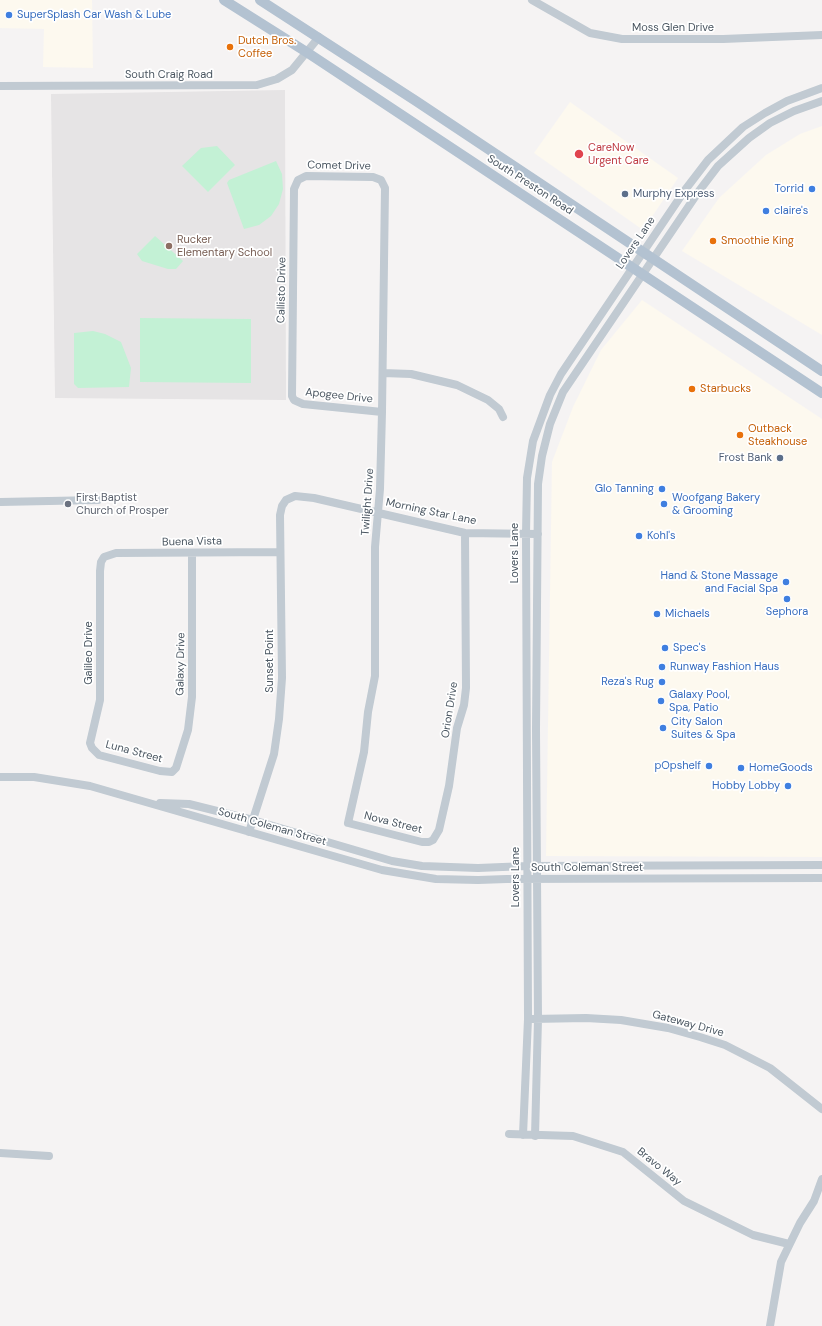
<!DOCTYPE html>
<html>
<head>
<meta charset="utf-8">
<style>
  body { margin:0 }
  canvas { display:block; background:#f5f3f3 }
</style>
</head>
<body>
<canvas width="822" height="1326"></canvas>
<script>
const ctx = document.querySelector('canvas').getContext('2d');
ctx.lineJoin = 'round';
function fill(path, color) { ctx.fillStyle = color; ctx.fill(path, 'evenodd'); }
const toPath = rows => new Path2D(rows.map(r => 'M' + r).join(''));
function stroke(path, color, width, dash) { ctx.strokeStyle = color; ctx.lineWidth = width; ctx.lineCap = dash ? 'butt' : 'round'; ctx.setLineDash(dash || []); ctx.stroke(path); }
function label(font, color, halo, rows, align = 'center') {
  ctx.font = font + ' "DM Sans",sans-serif'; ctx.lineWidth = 3.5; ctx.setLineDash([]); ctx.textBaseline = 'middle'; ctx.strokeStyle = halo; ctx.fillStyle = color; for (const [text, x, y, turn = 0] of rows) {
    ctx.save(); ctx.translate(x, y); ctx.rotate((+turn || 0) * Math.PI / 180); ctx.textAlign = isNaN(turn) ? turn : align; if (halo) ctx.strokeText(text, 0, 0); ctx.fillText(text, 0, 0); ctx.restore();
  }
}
const commercial = toPath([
  [0,0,92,0,93,68,43,67,44,29,0,28],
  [570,102,678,178,643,230,534,153],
  [822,126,822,335,682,251,719,198,766,155,800,134],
  [642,300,822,419,822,857,546,856,552,462,573,407,601,350]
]);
const education = toPath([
  [285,90,286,400,55,398,51,94]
]);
const green = toPath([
  [217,146,235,165,208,192,182,166,201,148],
  [276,161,282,174,283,189,279,204,271,216,259,225,244,229,227,183,229,180],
  [155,236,183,261,176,269,168,269,142,261,137,254],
  [140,318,251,319,251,383,140,382],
  [93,331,105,334,121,342,131,368,129,387,78,388,74,384,74,333]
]);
const minor = toPath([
  [532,0,590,33,622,39,723,39,822,35],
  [0,86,257,85,277,79,292,70,319,37],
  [383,373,411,374,457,385,488,400,499,409,503,417],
  [382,412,303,404,294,400,292,396,294,189,298,180,306,176,373,177,381,180,385,188,382,412,380,489,375,547,375,676,368,712,364,752,348,823,422,842,429,842,433,840,439,830,449,786,457,728,464,705,466,688,465,533],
  [0,502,98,500],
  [192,553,192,697,188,730,176,768,172,772,160,771,99,755,92,748,90,743,100,700,100,571,101,562,104,557,116,553,280,552],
  [0,777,34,777,90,786,382,870,436,879,478,880,507,879,822,878],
  [160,803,189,804,253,820,392,861,422,866,478,868,527,866,822,865],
  [249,832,274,754,279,719,282,678,280,515,282,506,286,500,295,496,314,498,465,533,538,534],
  [532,1019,586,1018,621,1020,668,1028,700,1037,725,1045,770,1068,822,1109],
  [509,1134,573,1136,623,1152,684,1201,753,1235,789,1244],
  [523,1135,528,1019,526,534,527,478,533,441,550,395,561,374,685,190,708,160,743,127,765,113,787,101,822,88],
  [535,1136,538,1019,536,729,538,484,542,456,550,424,563,392,699,191,718,166,749,138,770,123,794,111,822,101],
  [0,1153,49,1156],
  [770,1326,781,1262,800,1223,814,1201,822,1179]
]);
const major = toPath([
  [224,0,308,53,822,393],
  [260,0,416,101,822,371]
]);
const markers = [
  [9,15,4,"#3f7fe0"],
  [230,47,4,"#e8710a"],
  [579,154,5,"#e0444e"],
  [812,189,4,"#3f7fe0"],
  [625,194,4,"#5c6f8a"],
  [766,211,4,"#3f7fe0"],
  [713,241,4,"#e8710a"],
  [169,246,4,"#8d6e63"],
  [692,389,4,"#e8710a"],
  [740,435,4,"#e8710a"],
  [780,458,4,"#5c6f8a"],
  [662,489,4,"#3f7fe0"],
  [68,504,4,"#6b7280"],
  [664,504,4,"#3f7fe0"],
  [639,536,4,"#3f7fe0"],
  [786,582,4,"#3f7fe0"],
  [787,599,4,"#3f7fe0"],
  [657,614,4,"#3f7fe0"],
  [665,648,4,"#3f7fe0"],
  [662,667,4,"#3f7fe0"],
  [662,682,4,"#3f7fe0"],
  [661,701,4,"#3f7fe0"],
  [663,728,4,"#3f7fe0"],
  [709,766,4,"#3f7fe0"],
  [741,768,4,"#3f7fe0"],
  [788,786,4,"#3f7fe0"]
];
const shopNames = [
  ["SuperSplash Car Wash & Lube",17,15],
  ["Torrid",804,189,"right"],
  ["claire's",774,211],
  ["Glo Tanning",654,489,"right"],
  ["Woofgang Bakery",672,498],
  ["& Grooming",672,511],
  ["Kohl's",647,536],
  ["Hand & Stone Massage",778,576,"right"],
  ["and Facial Spa",778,589,"right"],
  ["Sephora",787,612,"center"],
  ["Michaels",665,614],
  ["Spec's",673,648],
  ["Runway Fashion Haus",670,667],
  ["Reza's Rug",654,682,"right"],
  ["Galaxy Pool,",669,695],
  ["Spa, Patio",669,708],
  ["City Salon",671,722],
  ["Suites & Spa",671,735],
  ["pOpshelf",701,766,"right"],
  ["HomeGoods",749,768],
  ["Hobby Lobby",780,786,"right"]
];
const streetNames = [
  ["Moss Glen Drive",673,28],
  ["South Craig Road",169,75],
  ["Comet Drive",339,166,1],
  ["South Preston Road",530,185,33],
  ["Lovers Lane",636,243,-56],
  ["Callisto Drive",282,290,-89],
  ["Apogee Drive",339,396,6],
  ["Twilight Drive",368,502,-86],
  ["Morning Star Lane",431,512,12],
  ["Buena Vista",192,542,-1],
  ["Lovers Lane",515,553,-90],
  ["Galileo Drive",89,653,-90],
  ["Sunset Point",270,661,-90],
  ["Galaxy Drive",181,664,-89],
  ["Orion Drive",450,710,-81],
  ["Luna Street",134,752,15],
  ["Nova Street",393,823,14],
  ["South Coleman Street",272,827,16],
  ["South Coleman Street",587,868],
  ["Lovers Lane",516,877,-90],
  ["Gateway Drive",688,1024,15],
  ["Bravo Way",659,1167,39]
];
const foodNames = [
  ["Dutch Bros.",238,41],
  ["Coffee",238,54],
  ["Smoothie King",721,241],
  ["Starbucks",700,389],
  ["Outback",748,429],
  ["Steakhouse",748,442]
];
const healthNames = [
  ["CareNow",588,148],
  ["Urgent Care",588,161]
];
const serviceNames = [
  ["Murphy Express",633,194],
  ["Frost Bank",772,458,"right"]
];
const educationNames = [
  ["Rucker",177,240],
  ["Elementary School",177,253]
];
const worshipNames = [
  ["First Baptist",76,498],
  ["Church of Prosper",76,511]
];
fill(commercial, '#fdf9ef');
fill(education, '#e6e4e5');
fill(green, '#c3f1d5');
stroke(minor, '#c1cad2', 8);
stroke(major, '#b3c2d1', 10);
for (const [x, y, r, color] of markers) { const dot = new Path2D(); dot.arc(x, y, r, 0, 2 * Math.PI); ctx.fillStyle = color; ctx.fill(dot); stroke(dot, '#fff', 1.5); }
label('11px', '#366cbe', '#fff', shopNames, 'left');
label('11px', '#4a5661', '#fff', streetNames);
label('11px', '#c56008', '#fff', foodNames, 'left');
label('11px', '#be3a42', '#fff', healthNames, 'left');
label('11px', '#4e5e75', '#fff', serviceNames, 'left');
label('11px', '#785e54', '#fff', educationNames, 'left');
label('11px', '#5b616d', '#fff', worshipNames, 'left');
</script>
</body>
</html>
